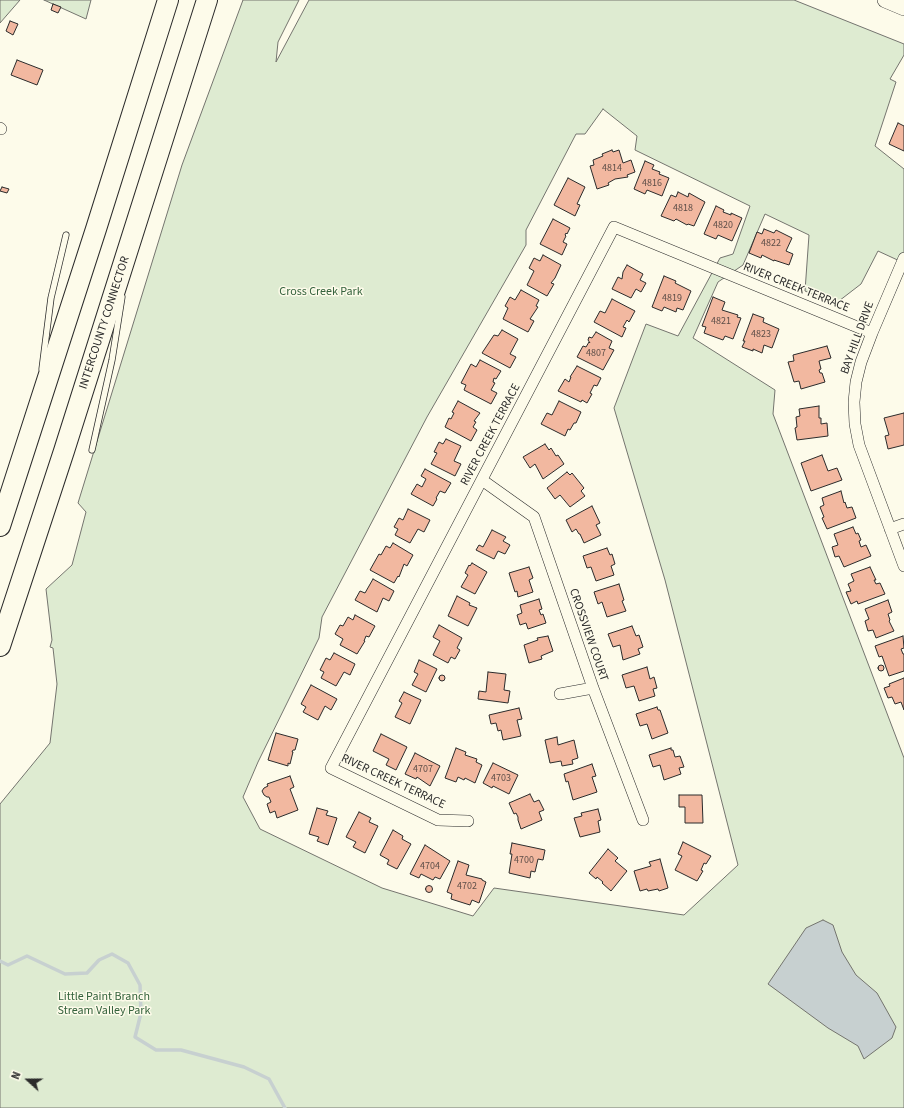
<!DOCTYPE html>
<html>
<head>
<meta charset="utf-8">
<style>
  body { margin:0 }
  #map { position:relative; width:904px; height:1108px; overflow:hidden; background:#fdfbea; font-family:"Source Sans 3",sans-serif }
  canvas { display:block }
  .north { position:absolute; left:8px; top:1060px; width:40px; height:40px; -webkit-text-stroke:3px #fdfbea; paint-order:stroke; rotate:291deg; font-size:11px; font-weight:700; line-height:16px; text-align:center; color:#2b2b2b }
  .north::after { content:''; display:block; margin:auto; width:14px; height:18px; background:#2b2b2b; clip-path:polygon(50% 0,100% 100%,50% 72%,0 100%) }
</style>
</head>
<body>
<div id="map">
<canvas width="904" height="1108"></canvas>
<div class="north">N</div>
</div>
<script>
const ctx = document.querySelector('canvas').getContext('2d');
ctx.lineJoin = 'round';
function fill(path, color) { ctx.fillStyle = color; ctx.fill(path, 'evenodd'); }
const toPath = rows => new Path2D(rows.map(r => 'M' + r).join(''));
function stroke(path, color, width, dash) { ctx.strokeStyle = color; ctx.lineWidth = width; ctx.lineCap = dash ? 'butt' : 'round'; ctx.setLineDash(dash || []); ctx.stroke(path); }
function label(font, color, halo, rows, align = 'center') {
  ctx.font = font + ' "Source Sans 3",sans-serif'; ctx.lineWidth = 3; ctx.setLineDash([]); ctx.textBaseline = 'middle'; ctx.strokeStyle = halo; ctx.fillStyle = color; for (const [text, x, y, turn = 0] of rows) {
    ctx.save(); ctx.translate(x, y); ctx.rotate((+turn || 0) * Math.PI / 180); ctx.textAlign = isNaN(turn) ? turn : align; if (halo) ctx.strokeText(text, 0, 0); ctx.fillText(text, 0, 0); ctx.restore();
  }
}
const green = toPath([
  [0,0,20,0,0,23,0,0],
  [44,0,91,0,86,19,44,0],
  [243,0,299,0,278,42,276,62,309,0,794,0,904,44,904,55,890,79,896,82,875,146,904,169,904,263,878,251,861,284,835,304,805,291,809,235,765,214,743,265,718,282,693,338,775,390,773,414,904,758,904,1108,0,1108,0,804,50,743,57,684,53,648,50,647,52,640,46,589,72,565,86,512,78,503,182,165,243,0],
  [603,109,637,136,635,150,750,206,733,254,720,258,678,336,646,324,614,408,665,580,738,865,684,915,494,888,473,916,382,888,260,829,243,797,258,762,319,638,322,617,427,417,526,245,526,230,576,134,585,134,603,109]
]);
const water = toPath([
  [823,920,833,925,842,952,856,975,877,993,896,1027,892,1038,864,1059,858,1046,828,1028,768,984,806,928,823,920]
]);
const stream = toPath([
  [0,961,8,965,27,956,65,974,87,973,99,960,112,954,128,963,140,985,141,1013,135,1037,156,1050,181,1050,244,1067,269,1079,285,1108]
]);
const building = toPath([
  [53,4,61,7,58,13,51,10,53,4],
  [10,21,18,24,13,35,6,31,10,21],
  [17,60,43,70,37,85,11,75,17,60],
  [898,123,904,126,904,151,889,144,898,123],
  [612,150,613,152,619,150,623,163,631,160,635,172,627,175,628,177,615,179,608,183,609,185,597,189,590,166,594,165,593,160,603,156,602,154,612,150],
  [645,161,654,165,652,169,660,172,659,174,669,178,662,196,647,190,645,194,634,189,645,161],
  [568,178,585,187,577,204,580,205,575,216,554,205,568,178],
  [2,187,9,189,7,193,0,191,2,187],
  [678,192,688,197,689,193,705,202,694,226,688,224,687,225,676,219,674,221,661,216,671,195,676,197,678,192],
  [716,206,724,210,723,212,731,215,731,213,742,218,732,241,718,235,716,239,704,234,716,206],
  [553,219,570,228,567,234,566,233,565,235,566,236,563,242,567,244,562,255,540,244,553,219],
  [764,229,774,233,776,230,792,238,786,251,793,254,789,265,774,260,774,261,762,255,761,258,749,253,757,232,762,234,764,229],
  [543,255,561,265,555,278,551,283,554,284,547,296,527,285,534,271,529,268,534,258,540,261,543,255],
  [627,265,643,274,640,280,646,283,641,292,636,289,631,298,612,289,618,277,622,279,623,272,627,265],
  [664,276,676,281,675,283,691,291,683,310,677,308,676,312,664,307,662,311,652,307,664,276],
  [521,290,539,300,536,306,538,307,530,319,534,321,528,332,503,319,508,308,505,306,510,297,515,300,521,290],
  [713,297,725,302,722,310,738,315,737,317,741,318,733,339,725,336,723,340,704,333,706,327,702,326,713,297],
  [612,299,635,311,629,322,627,320,623,327,626,328,622,337,594,322,600,311,605,313,612,299],
  [753,314,764,318,763,322,779,329,772,348,764,345,762,353,753,349,753,351,742,347,745,341,743,341,753,314],
  [502,330,518,339,510,354,516,357,510,368,482,353,494,335,498,336,502,330],
  [596,332,612,341,609,348,614,350,603,370,577,357,583,346,586,347,589,342,590,343,588,340,589,337,592,338,596,332],
  [827,346,831,358,819,361,821,369,819,370,820,373,822,373,825,382,801,389,799,381,794,382,788,362,794,361,793,355,827,346],
  [480,360,501,371,496,379,494,378,493,382,495,383,491,390,497,393,491,404,464,390,466,385,461,383,471,364,476,367,480,360],
  [577,366,601,378,597,386,594,385,590,393,592,394,587,403,582,400,581,402,558,391,565,379,569,382,571,377,570,377,577,366],
  [458,401,480,413,474,421,476,422,473,427,477,430,471,441,445,427,449,418,451,419,454,413,452,412,458,401],
  [559,401,581,412,576,423,574,423,570,430,568,429,565,436,541,424,547,413,552,415,559,401],
  [819,406,819,418,821,418,821,424,827,423,828,436,797,440,795,428,797,427,796,417,800,416,799,409,819,406],
  [904,413,904,445,888,449,885,436,889,435,884,418,904,413],
  [446,439,461,446,454,461,461,464,455,476,431,464,437,453,434,452,439,442,443,444,446,439],
  [545,444,549,450,551,448,556,456,558,455,564,464,543,479,535,464,530,468,523,457,545,444],
  [822,455,828,471,837,468,842,480,811,491,801,463,822,455],
  [425,469,451,483,445,493,440,491,436,498,437,499,433,506,411,494,417,484,422,487,426,479,421,476,425,469],
  [567,472,570,475,572,473,584,488,581,491,585,496,570,507,560,495,555,499,547,488,567,472],
  [841,491,844,503,845,502,847,508,852,507,856,518,827,529,822,518,824,517,820,507,824,505,822,498,841,491],
  [592,506,600,523,596,525,601,535,584,543,580,534,579,534,576,529,572,532,566,520,592,506],
  [408,509,430,520,424,532,418,529,410,543,395,535,398,529,394,527,399,518,403,520,408,509],
  [853,527,856,534,858,533,861,540,859,541,861,547,866,545,871,556,844,567,839,556,835,557,832,547,838,545,834,534,853,527],
  [492,530,506,537,503,541,510,545,505,554,498,551,494,559,476,550,479,545,483,547,492,530],
  [393,543,413,555,407,566,404,564,399,577,398,576,394,583,370,570,379,554,381,555,386,546,390,548,393,543],
  [607,548,610,555,612,554,615,564,611,566,614,575,596,581,591,567,587,568,583,556,607,548],
  [472,563,487,572,475,594,461,587,468,575,465,573,469,565,470,566,472,563],
  [529,567,533,578,529,580,533,592,518,597,517,591,515,592,509,573,529,567],
  [870,567,876,580,874,580,876,584,880,583,885,594,858,604,857,601,851,604,846,592,851,591,848,584,854,581,851,574,870,567],
  [373,579,394,591,389,601,383,598,377,612,355,600,360,591,365,593,373,579],
  [619,584,624,600,622,601,626,611,607,617,602,602,598,604,594,592,619,584],
  [457,596,470,603,469,605,477,608,468,626,448,616,457,596],
  [539,599,542,609,539,610,541,615,543,614,546,623,528,629,526,623,520,625,517,615,522,613,520,605,539,599],
  [888,600,892,612,888,614,890,620,889,621,894,631,876,638,873,630,868,631,865,621,869,619,865,609,888,600],
  [355,615,375,626,369,637,366,636,364,641,365,641,357,654,340,645,343,639,335,634,340,625,343,626,348,617,353,620,355,615],
  [439,625,462,638,457,648,460,650,455,659,451,657,448,663,433,655,440,641,433,637,439,625],
  [632,626,636,636,639,635,643,647,638,649,640,654,623,660,620,645,613,647,608,634,632,626],
  [548,636,553,651,541,656,542,659,529,663,524,645,538,640,537,638,548,636],
  [903,636,904,648,901,649,903,654,904,654,904,671,889,676,882,656,879,657,875,646,903,636],
  [334,653,355,664,350,675,344,672,336,686,321,678,324,672,320,670,326,658,330,660,334,653],
  [419,660,437,669,426,692,412,685,418,674,414,672,419,660],
  '878 668a3 3 0 1 1 6 0a3 3 0 1 1-6 0Z',
  [647,667,650,679,654,677,657,688,653,689,655,696,639,701,634,686,626,688,622,675,647,667],
  [488,672,506,674,504,690,510,691,508,703,478,699,479,691,486,692,488,672],
  '439 678a3 3 0 1 1 6 0a3 3 0 1 1-6 0Z',
  [904,678,904,710,901,702,895,704,892,697,888,698,884,688,890,686,889,684,904,678],
  [311,685,337,699,331,710,325,706,318,720,303,712,306,707,301,704,311,685],
  [404,692,421,700,410,724,395,717,402,703,399,701,404,692],
  [657,707,658,710,660,710,668,733,652,739,647,724,640,726,636,714,657,707],
  [519,708,522,719,517,720,521,736,503,740,501,730,498,731,496,723,491,724,489,715,519,708],
  [276,733,298,739,295,750,293,750,292,752,293,752,290,764,288,763,288,766,268,760,276,733],
  [381,734,407,747,396,770,386,765,389,759,373,751,381,734],
  [557,737,558,745,574,740,578,758,572,760,573,764,562,766,561,761,550,763,545,740,557,737],
  [456,748,466,752,465,755,477,759,476,762,482,765,475,783,465,778,464,780,458,777,456,782,445,778,456,748],
  [671,748,671,750,673,750,675,757,680,756,684,767,679,768,681,774,664,780,660,765,653,767,649,755,671,748],
  [415,753,440,766,430,786,417,777,416,779,405,774,415,753],
  [493,763,518,775,509,794,493,786,492,788,483,783,493,763],
  [592,764,596,776,592,777,597,792,573,800,568,781,566,782,564,774,592,764],
  [290,776,294,787,290,789,298,810,277,818,275,811,270,813,267,804,271,802,269,797,267,797,264,795,262,791,264,788,268,786,267,784,290,776],
  [530,794,534,802,539,800,544,810,539,812,542,820,521,829,518,820,518,817,516,813,514,814,509,803,530,794],
  [679,795,702,795,703,823,685,823,685,807,679,807,679,795],
  [317,808,328,811,326,815,337,818,328,845,317,841,319,837,309,834,317,808],
  [598,809,601,820,598,821,600,832,580,837,574,818,582,816,581,813,598,809],
  [359,812,371,818,369,822,378,826,365,853,353,847,356,842,346,837,359,812],
  [393,830,403,836,402,839,411,844,397,869,387,864,389,860,380,855,393,830],
  [683,842,711,856,706,864,704,863,701,870,703,871,697,881,675,870,682,856,678,854,683,842],
  [512,843,545,850,543,860,538,859,535,872,531,871,530,878,509,873,512,854,510,854,512,843],
  [425,845,450,861,440,879,435,877,433,880,421,874,419,878,410,874,425,845],
  [608,849,618,858,615,861,627,871,611,891,602,883,603,882,597,877,596,879,589,873,608,849],
  [660,859,668,888,659,891,658,889,648,891,647,889,640,891,634,871,651,866,649,862,660,859],
  [458,861,469,865,466,875,482,879,482,880,486,882,479,903,472,900,470,905,451,899,452,894,447,892,458,861],
  '425.5 889a3.5 3.5 0 1 1 7 0a3.5 3.5 0 1 1-7 0Z'
]);
const service = toPath([
  [42,369,51,298,66,235],
  [92,450,112,360,122,297]
]);
const minor = toPath([
  [0,128,1,129],
  [904,258,872,333,861,362,856,382,854,402,855,424,859,445,904,566],
  [482,480,534,517,593,688,643,820],
  [890,529,904,524],
  [560,694,593,688],
  [468,821,438,820,331,768,614,227,872,333]
]);
const secondary = toPath([
  [885,0,904,8]
]);
const motorway = toPath([
  [0,526,96,229,168,0],
  [0,646,64,451,207,0]
]);
const numberNames = [
  ["4814",612,169],
  ["4816",652,184],
  ["4818",683,209],
  ["4820",723,226],
  ["4822",771,244],
  ["4819",672,299],
  ["4821",721,322],
  ["4823",761,335],
  ["4807",596,354],
  ["4707",423,770],
  ["4703",501,779],
  ["4700",524,861],
  ["4704",430,867],
  ["4702",467,887]
];
const streetNames = [
  ["RIVER CREEK TERRACE",796,288,22],
  ["INTERCOUNTY CONNECTOR",105,323,-72],
  ["BAY HILL DRIVE",858,338,-70],
  ["RIVER CREEK TERRACE",491,435,-62],
  ["CROSSVIEW COURT",588,635,71],
  ["RIVER CREEK TERRACE",393,782,25]
];
const parkNames = [
  ["Cross Creek Park",321,292],
  ["Little Paint Branch",104,997],
  ["Stream Valley Park",104,1011]
];
fill(green, '#deebd1');
stroke(green, '#74746e', 1);
fill(water, '#c7d0d0');
stroke(water, '#74746e', 1);
stroke(stream, '#c7d0d0', 3.5);
fill(building, '#f2b8a0');
stroke(building, '#2b2b2b', 1);
stroke(service, '#2b2b2b', 7);
stroke(minor, '#2b2b2b', 12);
stroke(secondary, '#2b2b2b', 16);
stroke(motorway, '#2b2b2b', 22);
stroke(service, '#fdfbea', 5.5);
stroke(minor, '#fdfbea', 11);
stroke(secondary, '#fdfbea', 15);
stroke(motorway, '#fdfbea', 20);
label('10px', '#5d4e48', null, numberNames);
label('12px', '#2b2b2b', '#fdfbea', streetNames);
label('12px', '#34623c', '#fdfbea', parkNames);
</script>
</body>
</html>
